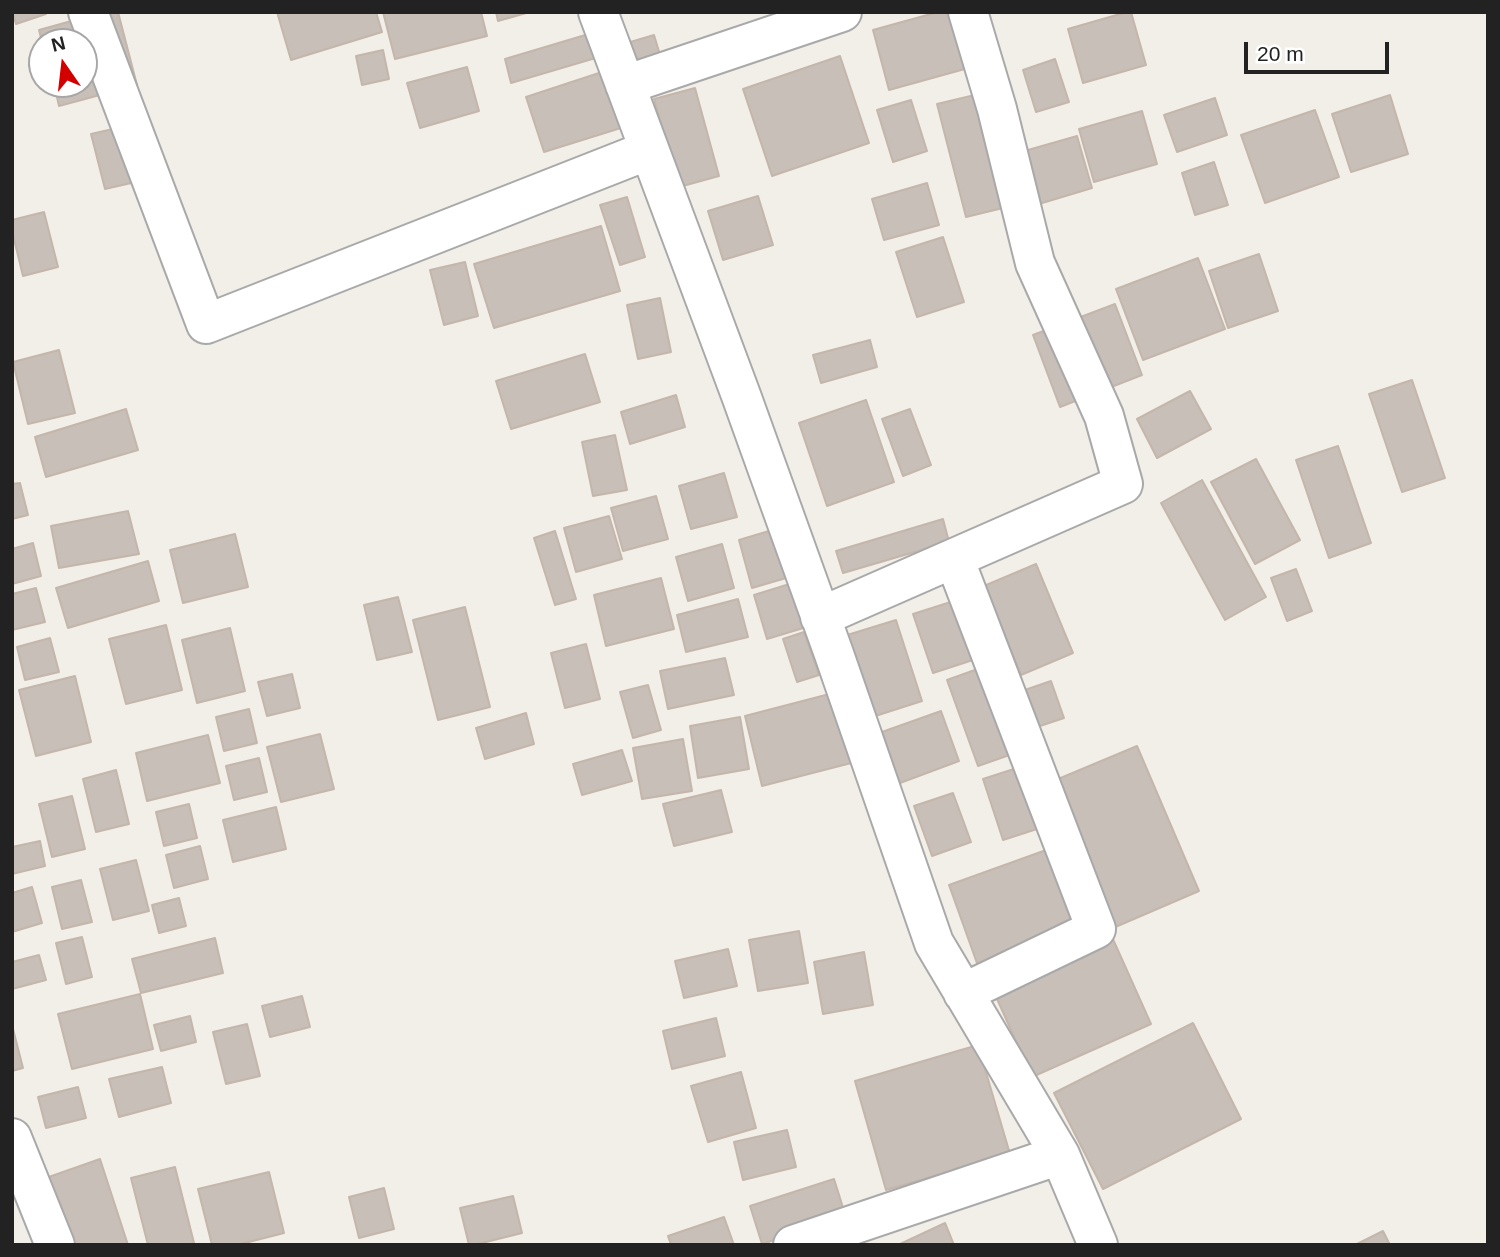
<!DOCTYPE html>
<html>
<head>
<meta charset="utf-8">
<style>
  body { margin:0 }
  #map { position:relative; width:1500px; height:1257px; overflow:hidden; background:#f2efe9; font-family:Arial,sans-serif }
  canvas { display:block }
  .frame { position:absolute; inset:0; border:14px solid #222; pointer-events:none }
  .north { position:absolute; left:28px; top:28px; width:70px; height:70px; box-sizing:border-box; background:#fff; border:2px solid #a7a7a7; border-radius:50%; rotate:346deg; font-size:19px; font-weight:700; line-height:28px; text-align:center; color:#222 }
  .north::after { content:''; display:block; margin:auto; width:24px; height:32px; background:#d40000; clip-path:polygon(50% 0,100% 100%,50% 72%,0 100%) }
  .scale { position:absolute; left:1244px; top:42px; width:145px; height:32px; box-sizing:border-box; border:4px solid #222; border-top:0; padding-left:9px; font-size:21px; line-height:24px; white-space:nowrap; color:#222; -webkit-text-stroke:5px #fff; paint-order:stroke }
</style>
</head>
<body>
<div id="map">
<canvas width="1500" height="1257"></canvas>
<div class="frame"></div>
<div class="north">N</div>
<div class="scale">20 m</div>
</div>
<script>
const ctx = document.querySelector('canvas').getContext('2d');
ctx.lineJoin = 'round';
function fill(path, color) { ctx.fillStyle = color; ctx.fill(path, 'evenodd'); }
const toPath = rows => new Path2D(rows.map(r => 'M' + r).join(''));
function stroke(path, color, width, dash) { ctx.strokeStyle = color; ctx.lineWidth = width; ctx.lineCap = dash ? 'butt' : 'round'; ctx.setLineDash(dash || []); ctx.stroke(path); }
const building = toPath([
  [12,12,45,12,46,14,16,24,12,12],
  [104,12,118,12,137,85,59,106,54,84,84,84,84,42,42,42,39,30,104,12],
  [277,12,376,12,382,32,291,60,277,12],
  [383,12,481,12,487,36,395,59,383,12],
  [496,12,530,12,498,21,496,12],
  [938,12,957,12,972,67,889,90,873,30,938,12],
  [1127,12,1131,12,1146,65,1083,83,1068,29,1127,12],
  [592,33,599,57,511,83,505,59,592,33],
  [654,35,661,58,634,67,627,43,654,35],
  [383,50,389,79,362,85,356,56,383,50],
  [840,56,869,143,772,176,743,89,840,56],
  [1055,59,1069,102,1036,112,1023,70,1055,59],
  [467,67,479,111,420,128,407,83,467,67],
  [605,71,624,127,544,152,526,97,605,71],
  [695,88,719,176,679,187,654,99,695,88],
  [979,94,1007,207,966,217,937,104,979,94],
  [1390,95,1408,154,1351,172,1332,114,1390,95],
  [1215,98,1227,135,1177,152,1164,115,1215,98],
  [911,100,927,151,893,162,877,110,911,100],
  [1315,110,1339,177,1265,203,1241,135,1315,110],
  [1142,111,1157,164,1094,182,1079,129,1142,111],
  [126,126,140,181,105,189,91,134,126,126],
  [1077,136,1092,188,1029,207,1014,154,1077,136],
  [1214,162,1228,205,1195,215,1182,173,1214,162],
  [927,183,939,225,884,240,872,199,927,183],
  [758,196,773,245,723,260,708,211,758,196],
  [627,197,645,257,620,265,600,205,627,197],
  [44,212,58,267,23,276,12,231,12,220,44,212],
  [601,226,620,291,494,328,474,264,601,226],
  [943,237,964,302,917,317,896,252,943,237],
  [1259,254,1278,311,1228,328,1209,271,1259,254],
  [1198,258,1225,329,1143,360,1116,289,1198,258],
  [465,262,478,316,444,325,430,270,465,262],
  [660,298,671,352,638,359,627,305,660,298],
  [1115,304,1142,375,1060,407,1033,335,1115,304],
  [870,340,877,367,821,383,813,355,870,340],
  [59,350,75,413,28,424,13,362,59,350],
  [585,354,600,402,511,429,496,381,585,354],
  [1412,380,1445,478,1402,492,1369,394,1412,380],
  [1190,391,1211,429,1157,458,1137,419,1190,391],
  [676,395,685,427,630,444,621,412,676,395],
  [866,400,894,482,827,506,799,423,866,400],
  [126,409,138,450,46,477,35,437,126,409],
  [910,409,931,465,903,476,882,419,910,409],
  [615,435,627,490,593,496,582,442,615,435],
  [1338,446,1371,543,1329,558,1296,460,1338,446],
  [1256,459,1300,540,1255,564,1211,482,1256,459],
  [724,473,737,517,691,529,679,486,724,473],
  [1202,480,1266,597,1225,620,1161,503,1202,480],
  [20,483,28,515,12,519,12,484,20,483],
  [656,496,668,539,623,551,611,508,656,496],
  [128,511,139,554,59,568,51,526,128,511],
  [609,516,622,559,576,572,564,528,609,516],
  [943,519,949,542,843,573,836,551,943,519],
  [779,528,793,576,752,588,739,540,779,528],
  [555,531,576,599,555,605,534,538,555,531],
  [235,534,248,587,183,603,170,550,235,534],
  [33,543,41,576,12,584,12,549,33,543],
  [722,544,734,588,688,601,676,557,722,544],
  [148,561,159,601,68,628,56,588,148,561],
  [1036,564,1073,653,1021,675,984,586,1036,564],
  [1296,569,1312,611,1287,621,1271,578,1296,569],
  [661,578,674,629,606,646,594,595,661,578],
  [796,582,810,626,767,639,754,595,796,582],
  [36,588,45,622,12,630,12,594,36,588],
  [398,597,412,652,377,660,364,605,398,597],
  [738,599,748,637,686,652,677,615,738,599],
  [957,600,976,659,933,673,913,614,957,600],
  [465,607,490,707,438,720,413,620,465,607],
  [896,620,922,701,869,718,844,636,896,620],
  [166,625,182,690,126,704,109,639,166,625],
  [230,628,245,691,197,703,182,640,230,628],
  [804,632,819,675,797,682,783,639,804,632],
  [50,638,59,672,25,680,17,647,50,638],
  [586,644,600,699,565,708,551,653,586,644],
  [725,658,734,695,668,709,660,671,725,658],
  [986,666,1018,752,978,766,947,680,986,666],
  [292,674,300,708,267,716,258,682,292,674],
  [75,676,91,742,36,756,19,690,75,676],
  [1051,681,1064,718,1031,729,1019,692,1051,681],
  [648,685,661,730,633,738,620,692,648,685],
  [841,691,859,761,762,786,745,716,841,691],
  [249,709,257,743,224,751,216,717,249,709],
  [941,711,959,761,900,783,882,732,941,711],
  [526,713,534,744,485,759,476,728,526,713],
  [740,717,749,769,698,778,690,726,740,717],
  [320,734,334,789,281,802,267,747,320,734],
  [208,735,220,783,147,801,136,753,208,735],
  [683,739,692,791,642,799,633,748,683,739],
  [1137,746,1199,891,1113,928,1051,782,1137,746],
  [622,750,632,781,582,795,573,764,622,750],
  [259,758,267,792,234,800,226,766,259,758],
  [1020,767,1040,828,1003,840,983,779,1020,767],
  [116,770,129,824,96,832,83,779,116,770],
  [721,790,732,832,674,846,663,804,721,790],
  [953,793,971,842,932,856,914,806,953,793],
  [72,796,85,849,52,857,39,804,72,796],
  [189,804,197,838,164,846,156,812,189,804],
  [276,807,286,849,233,862,223,820,276,807],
  [40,841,45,866,12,874,12,847,40,841],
  [200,846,208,879,174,888,166,855,200,846],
  [1049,849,1077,930,978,966,949,885,1049,849],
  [136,860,149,911,113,920,100,869,136,860],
  [81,880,92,922,62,929,52,887,81,880],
  [32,887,42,923,12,932,12,893,32,887],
  [179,898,186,926,159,933,152,905,179,898],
  [799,931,808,983,758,991,749,940,799,931],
  [82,937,92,977,66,984,56,943,82,937],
  [1112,937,1151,1024,1032,1077,993,990,1112,937],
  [215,938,223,973,141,993,132,959,215,938],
  [728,949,737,986,684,998,675,961,728,949],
  [864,952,873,1005,823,1014,814,962,864,952],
  [39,955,46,980,12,989,12,962,39,955],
  [140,994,153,1049,72,1069,58,1014,140,994],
  [302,996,310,1027,270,1037,262,1006,302,996],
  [190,1016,196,1042,161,1051,154,1025,190,1016],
  [716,1018,725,1056,672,1069,663,1031,716,1018],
  [1193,1023,1241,1119,1103,1189,1054,1093,1193,1023],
  [247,1024,260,1076,226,1084,213,1032,247,1024],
  [12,1025,23,1068,12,1071,12,1025],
  [978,1045,1010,1154,886,1190,855,1081,978,1045],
  [162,1067,171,1103,119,1117,109,1079,162,1067],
  [741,1072,756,1128,708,1142,691,1086,741,1072],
  [78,1087,86,1118,46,1128,38,1097,78,1087],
  [787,1130,796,1167,743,1180,734,1142,787,1130],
  [100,1159,128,1245,71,1245,46,1178,100,1159],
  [175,1167,194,1243,187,1245,148,1245,131,1178,175,1167],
  [269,1172,284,1233,237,1245,212,1245,198,1189,269,1172],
  [834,1179,846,1217,762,1244,750,1206,834,1179],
  [384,1188,394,1229,359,1238,349,1197,384,1188],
  [513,1196,522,1233,474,1245,469,1245,460,1208,513,1196],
  [724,1217,734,1245,671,1245,668,1236,724,1217],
  [945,1223,954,1245,898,1245,945,1223],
  [1383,1231,1390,1245,1355,1245,1383,1231]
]);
const minor = toPath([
  [88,12,206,324,649,150],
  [598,12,742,398,834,654,934,943,1060,1155,793,1245],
  [625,85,842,12],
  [954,558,1096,929,963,993],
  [820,617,1123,484,1104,416,1035,263,997,109,968,12],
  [12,1138,55,1245],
  [1060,1155,1098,1245]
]);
fill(building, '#c7bfb8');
stroke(building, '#c4b6ab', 2);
stroke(minor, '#a9a9a9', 42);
stroke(minor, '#fff', 38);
</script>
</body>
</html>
